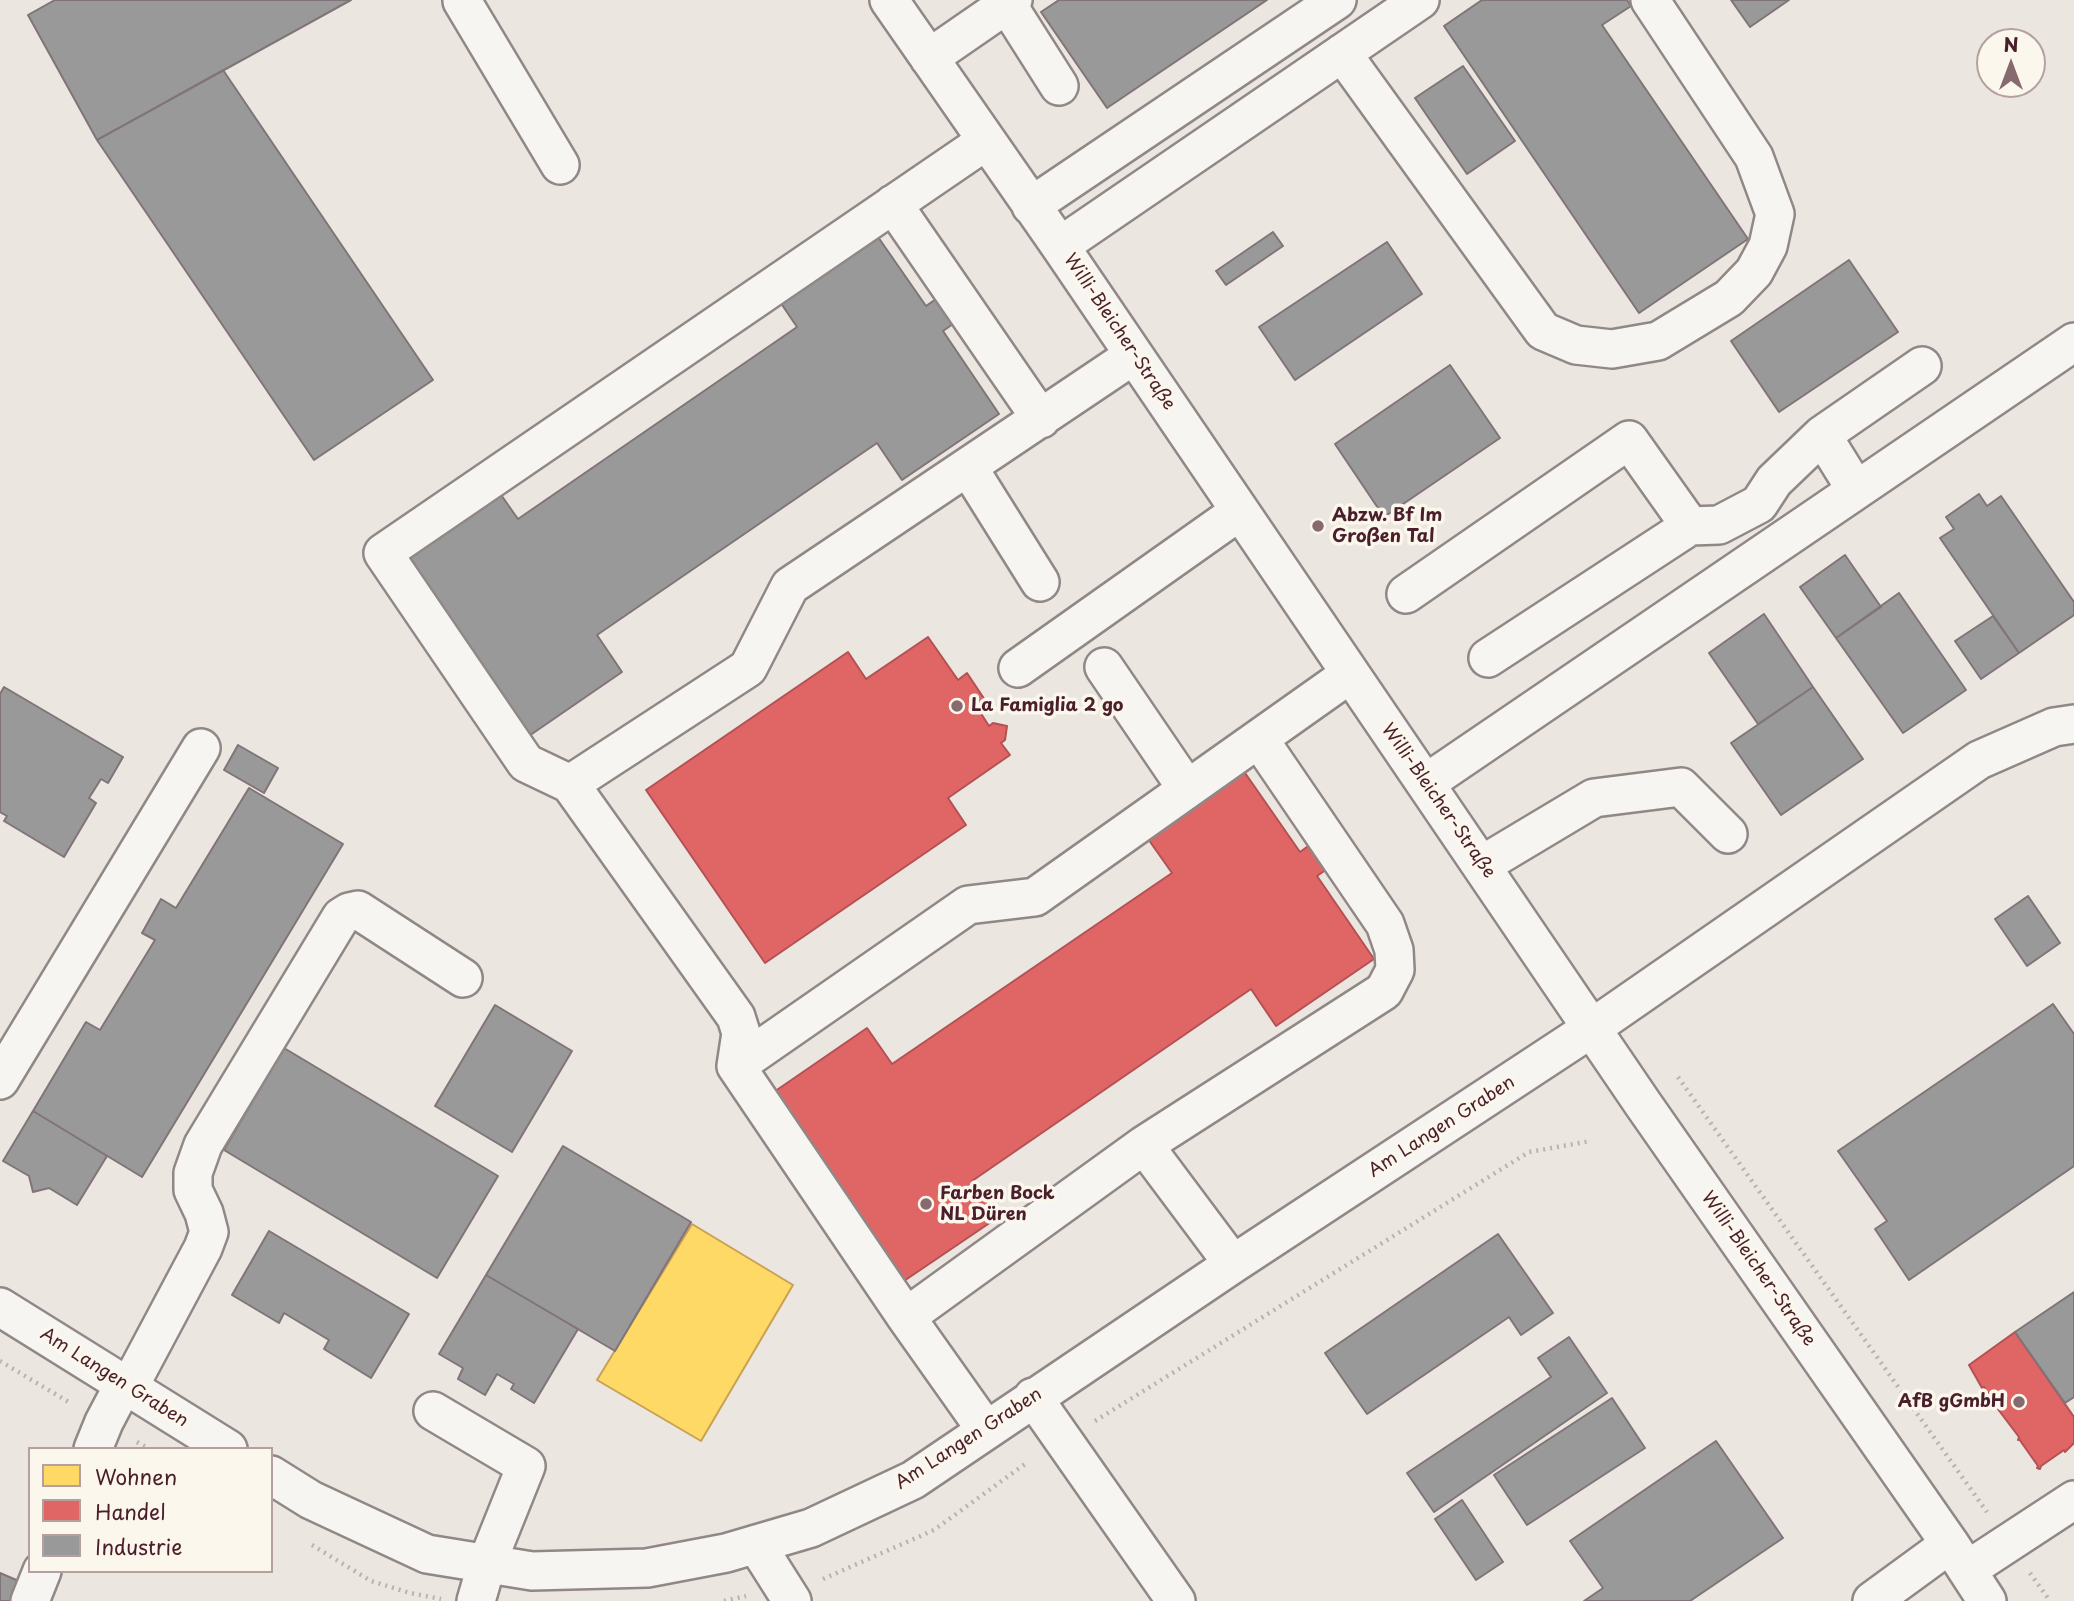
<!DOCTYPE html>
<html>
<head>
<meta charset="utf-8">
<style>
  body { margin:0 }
  #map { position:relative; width:2074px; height:1601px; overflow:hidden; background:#f8f6f0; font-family:"Playpen Sans",sans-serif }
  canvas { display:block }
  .legend { position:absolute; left:28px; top:1447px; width:245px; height:126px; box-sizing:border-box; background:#fbf7ec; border:2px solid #b4a19f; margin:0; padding:9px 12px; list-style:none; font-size:21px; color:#4a1f2b }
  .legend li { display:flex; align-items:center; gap:14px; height:35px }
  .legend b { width:35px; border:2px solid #b4a19f }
  .north { position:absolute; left:1976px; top:28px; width:70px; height:70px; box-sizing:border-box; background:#fbf7ec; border:2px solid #b4a19f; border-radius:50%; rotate:0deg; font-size:19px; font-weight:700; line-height:28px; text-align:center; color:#4a1f2b }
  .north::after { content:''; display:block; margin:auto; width:24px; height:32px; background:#876a70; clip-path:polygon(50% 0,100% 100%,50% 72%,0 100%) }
</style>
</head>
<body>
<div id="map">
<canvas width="2074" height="1601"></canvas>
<ul class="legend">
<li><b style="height:19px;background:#ffd966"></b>Wohnen</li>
<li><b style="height:19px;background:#e06666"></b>Handel</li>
<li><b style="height:19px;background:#999"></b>Industrie</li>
</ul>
<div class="north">N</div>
</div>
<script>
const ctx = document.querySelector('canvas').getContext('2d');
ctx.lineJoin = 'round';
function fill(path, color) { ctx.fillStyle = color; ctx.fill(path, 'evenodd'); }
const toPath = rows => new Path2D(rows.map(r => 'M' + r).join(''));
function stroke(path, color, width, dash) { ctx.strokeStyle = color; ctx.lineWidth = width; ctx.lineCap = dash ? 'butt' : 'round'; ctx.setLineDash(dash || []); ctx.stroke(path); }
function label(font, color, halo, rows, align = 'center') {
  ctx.font = font + ' "Playpen Sans",sans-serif'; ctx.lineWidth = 7; ctx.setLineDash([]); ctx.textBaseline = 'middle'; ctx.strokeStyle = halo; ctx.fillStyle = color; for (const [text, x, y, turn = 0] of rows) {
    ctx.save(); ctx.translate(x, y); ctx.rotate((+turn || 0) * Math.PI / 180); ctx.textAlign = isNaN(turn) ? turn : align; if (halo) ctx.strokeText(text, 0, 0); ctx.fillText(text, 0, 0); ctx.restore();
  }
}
const built = toPath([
  [0,0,2074,0,2074,1601,0,1601],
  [1990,42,2032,42,2032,84,1990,84],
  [30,1449,271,1449,271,1571,30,1571]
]);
const homes = toPath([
  [692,1224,793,1285,701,1441,597,1380,692,1224]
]);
const shops = toPath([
  [928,637,958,680,967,673,989,706,980,712,989,726,993,723,1007,726,1005,740,1001,743,1010,755,948,798,966,825,765,963,646,790,848,652,866,679,928,637],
  [1243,770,1300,852,1311,844,1327,869,1317,876,1374,959,1276,1026,1251,989,972,1181,997,1218,901,1283,771,1094,867,1028,892,1064,1172,873,1146,836,1243,770],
  [2015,1332,2074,1417,2074,1443,2065,1452,2064,1450,2041,1466,2040,1469,2037,1468,2038,1466,2019,1439,2018,1440,2019,1437,1988,1396,1990,1395,1984,1387,1982,1388,1969,1365,2015,1332]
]);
const industry = toPath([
  [55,0,351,0,97,140,28,15,55,0],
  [1059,0,1267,0,1107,108,1041,12,1059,0],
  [1482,0,1627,0,1631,6,1602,25,1748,239,1639,313,1444,26,1482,0],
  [1731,0,1789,0,1750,27,1731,0],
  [1463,66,1515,141,1467,174,1415,98,1463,66],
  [223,70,433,380,314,460,97,140,223,70],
  [869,224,926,306,936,299,953,324,943,331,999,414,902,480,877,443,597,635,622,672,526,738,396,548,492,482,518,519,797,327,772,290,869,224],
  [1273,232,1283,246,1226,285,1216,271,1273,232],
  [1387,242,1422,294,1295,380,1259,327,1387,242],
  [1849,260,1898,332,1779,412,1731,341,1849,260],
  [1450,365,1500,438,1384,517,1335,444,1450,365],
  [1979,494,1987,506,2001,496,2074,602,2074,615,2019,653,1940,538,1954,529,1946,517,1979,494],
  [1845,555,1881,607,1836,638,1800,587,1845,555],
  [1899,593,1966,690,1903,733,1836,638,1899,593],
  [1764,614,1813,687,1758,724,1709,653,1764,614],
  [1993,616,2019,653,1981,679,1955,641,1993,616],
  [4,687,123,757,108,783,101,779,89,798,96,803,64,857,4,821,7,816,0,812,0,694,4,687],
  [1813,687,1863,759,1781,815,1731,743,1813,687],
  [238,745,278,768,264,793,224,770,238,745],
  [249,788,343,844,142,1177,33,1111,86,1022,100,1030,155,940,142,933,161,899,176,908,249,788],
  [2028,896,2060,943,2027,966,1995,919,2028,896],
  [2053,1004,2074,1034,2074,1166,1909,1280,1875,1229,1887,1221,1838,1151,2053,1004],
  [495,1005,572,1051,512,1152,435,1106,495,1005],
  [284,1048,498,1176,437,1278,224,1150,284,1048],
  [33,1111,107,1156,77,1205,49,1188,33,1192,29,1176,3,1161,33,1111],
  [563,1146,691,1222,615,1351,486,1275,563,1146],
  [269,1231,409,1314,371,1378,324,1349,329,1340,284,1313,279,1323,232,1295,269,1231],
  [1498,1234,1553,1313,1521,1335,1509,1317,1367,1414,1325,1353,1498,1234],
  [486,1275,578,1329,534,1403,511,1389,514,1384,497,1374,485,1395,458,1379,463,1368,439,1354,486,1275],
  [2074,1292,2074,1397,2065,1403,2015,1332,2074,1292],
  [1569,1337,1607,1393,1434,1512,1407,1473,1551,1377,1538,1358,1569,1337],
  [1612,1398,1645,1448,1527,1525,1494,1475,1612,1398],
  [1716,1441,1783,1538,1690,1601,1584,1601,1603,1588,1570,1541,1716,1441],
  [1462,1500,1503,1562,1476,1580,1435,1519,1462,1500],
  [0,1573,21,1582,13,1601,0,1601,0,1573]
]);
const path = toPath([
  [1678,1077,1987,1512],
  [0,1361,72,1404],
  [1095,1421,1529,1152,1591,1141],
  [137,1442,149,1449],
  [312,1545,371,1581,410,1593,441,1599],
  [2030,1573,2050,1601],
  [823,1579,934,1530,1025,1464],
  [724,1601,746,1596]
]);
const minor = toPath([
  [464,0,462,1,560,165],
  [889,0,1060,246,1643,1104,1950,1544,1987,1601],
  [1007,4,1059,86],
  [1342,53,1543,331,1576,345,1612,349,1658,341,1729,298,1754,272,1768,246,1775,214,1754,157,1650,0],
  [929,58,1013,0],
  [893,204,1041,419],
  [1031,206,1337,0],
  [1060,246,1420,0],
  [968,467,1040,582],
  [1856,490,1822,435,1922,366],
  [1406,594,1629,440,1690,526,1719,525,1759,504,1774,481,1822,435],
  [1488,658,1690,526],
  [1104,667,1187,789],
  [1018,668,1240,511],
  [1426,783,2074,342],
  [570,784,748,668,790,586,1134,355],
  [1482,865,1594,798,1681,787,1728,834],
  [736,1066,968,905,1035,897,1350,674],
  [0,1080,201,748],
  [1144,1145,1233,1264],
  [0,1307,228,1449],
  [906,1317,1144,1145,1384,991,1395,970,1394,950,1385,924,1259,739],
  [129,1387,203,1248,209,1232,204,1213,193,1190,193,1173,203,1145,341,917,349,912,358,910,463,978],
  [1033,1397,1176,1601],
  [433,1411,526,1466,487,1563,476,1601],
  [986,1430,906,1317,736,1066,741,1033,736,1017,570,784,526,763,383,553,986,141],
  [93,1449,104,1422,124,1384],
  [271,1475,311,1500,427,1554,532,1571,647,1568,726,1553,811,1528,913,1480,1233,1264,1592,1028,1979,760,2054,727,2074,724],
  [756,1544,792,1601],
  [1967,1570,2074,1500],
  [30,1601,42,1571],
  [1872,1601,1950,1544]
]);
const markers = [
  [1318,526,7,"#876a70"],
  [957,706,7,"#876a70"],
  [926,1204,7,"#876a70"],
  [2019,1402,7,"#876a70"]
];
const streetNames = [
  ["Willi-Bleicher-Straße",1119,332,56],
  ["Willi-Bleicher-Straße",1438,801,55],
  ["Am Langen Graben",1442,1127,-33],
  ["Willi-Bleicher-Straße",1758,1269,55],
  ["Am Langen Graben",114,1378,32],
  ["Am Langen Graben",969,1439,-33]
];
const poiNames = [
  ["Abzw. Bf Im",1332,516],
  ["Großen Tal",1332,537],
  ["La Famiglia 2 go",971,706],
  ["Farben Bock",940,1194],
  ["NL Düren",940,1215],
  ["AfB gGmbH",2005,1402,"right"]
];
fill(built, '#ebe6df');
fill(homes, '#ffd966');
stroke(homes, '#c9a154', 2);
fill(shops, '#e06666');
stroke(shops, '#b35154', 2);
fill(industry, '#999');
stroke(industry, '#817478', 2);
stroke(minor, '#918787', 42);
stroke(path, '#b8b3b1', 4.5, [2, 5]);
stroke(minor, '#f6f5f1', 37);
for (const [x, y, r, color] of markers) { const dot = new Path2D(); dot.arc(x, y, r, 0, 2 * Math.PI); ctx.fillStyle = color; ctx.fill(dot); stroke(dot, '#fbf7ec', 2.5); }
label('18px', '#4a1f2b', '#fbf7ec', streetNames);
label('bold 18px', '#4a1f2b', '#fbf7ec', poiNames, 'left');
</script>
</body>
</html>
